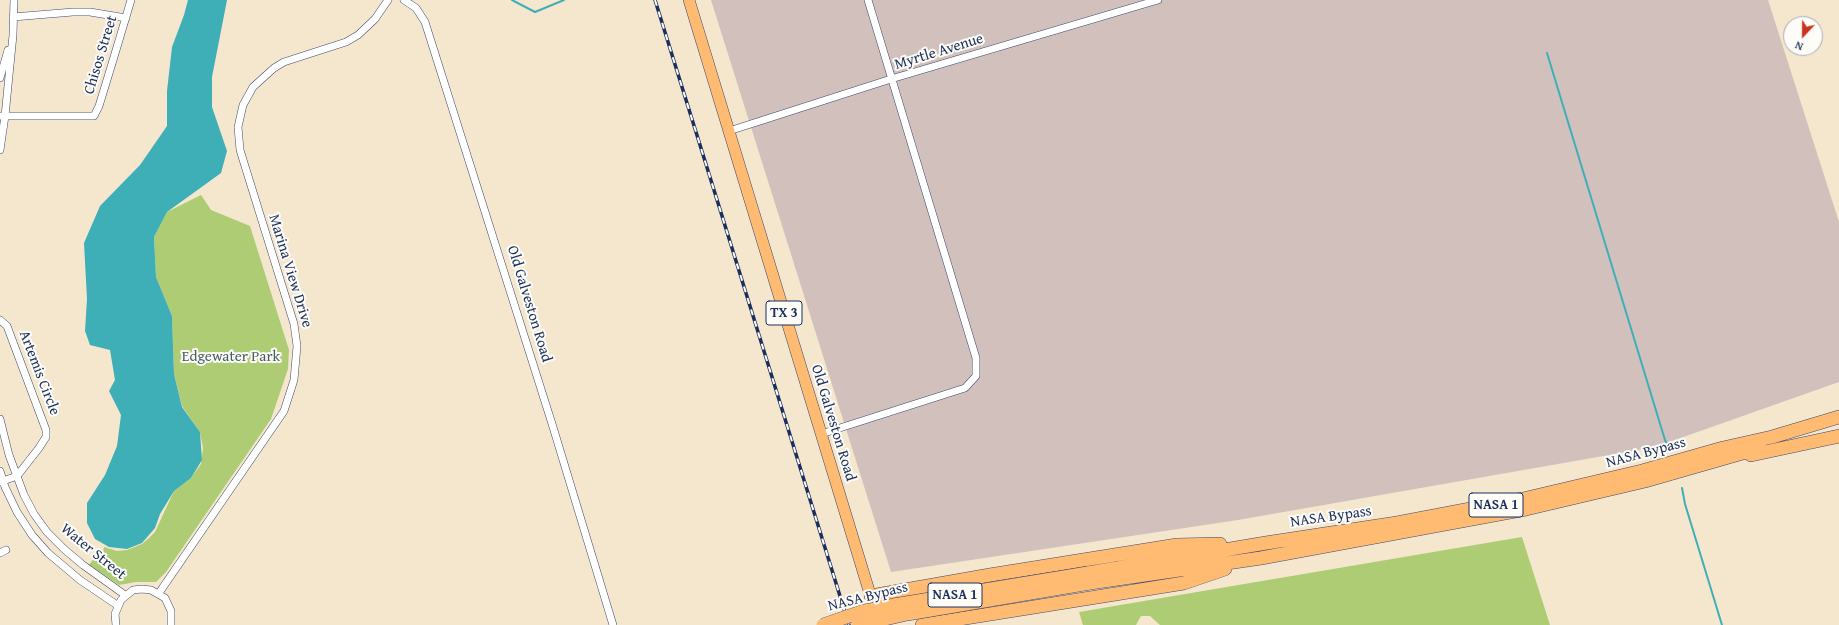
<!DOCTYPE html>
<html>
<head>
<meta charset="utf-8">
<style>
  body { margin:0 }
  #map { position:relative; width:1839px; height:625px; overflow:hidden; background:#f5e6ce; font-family:"Gentium Book Plus",serif }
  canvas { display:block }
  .north { position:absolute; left:1783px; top:16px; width:40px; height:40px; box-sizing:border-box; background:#fdfcf7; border:1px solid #a3aaba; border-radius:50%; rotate:202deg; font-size:11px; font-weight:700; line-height:16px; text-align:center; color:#1b2f5e }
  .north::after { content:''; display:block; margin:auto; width:14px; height:18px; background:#c8321e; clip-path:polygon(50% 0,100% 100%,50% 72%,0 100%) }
</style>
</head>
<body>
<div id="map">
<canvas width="1839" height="625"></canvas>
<div class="north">N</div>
</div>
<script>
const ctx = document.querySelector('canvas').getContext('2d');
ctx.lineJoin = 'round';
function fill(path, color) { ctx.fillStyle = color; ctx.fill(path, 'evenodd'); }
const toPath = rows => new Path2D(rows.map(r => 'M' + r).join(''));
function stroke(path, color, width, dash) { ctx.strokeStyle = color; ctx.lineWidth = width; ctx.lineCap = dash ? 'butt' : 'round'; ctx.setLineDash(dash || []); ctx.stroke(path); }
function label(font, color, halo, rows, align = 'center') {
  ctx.font = font + ' "Gentium Book Plus",serif'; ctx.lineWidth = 4; ctx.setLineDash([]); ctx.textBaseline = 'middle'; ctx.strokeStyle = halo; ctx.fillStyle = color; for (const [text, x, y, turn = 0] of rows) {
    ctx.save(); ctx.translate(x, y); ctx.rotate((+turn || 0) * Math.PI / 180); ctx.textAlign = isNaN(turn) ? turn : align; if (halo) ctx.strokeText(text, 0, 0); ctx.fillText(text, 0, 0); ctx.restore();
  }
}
const industrial = toPath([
  [711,0,1768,0,1839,222,1839,382,1655,447,1238,520,891,572]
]);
const green = toPath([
  [201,195,211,210,250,226,289,350,288,369,271,419,166,572,156,582,136,582,119,585,89,565,97,554,100,555,103,552,104,547,117,551,127,550,142,544,149,538,155,532,174,491,191,478,201,464,203,448,200,432,182,406,174,374,172,316,156,277,154,237,167,212],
  [1522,537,1550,625,1160,625,1150,616,1141,616,1136,625,1083,625,1079,612]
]);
const water = toPath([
  [188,0,227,0,212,77,212,107,227,151,221,173,167,212,154,237,156,277,172,316,174,374,182,407,200,432,202,460,191,478,174,491,160,514,155,528,142,543,127,549,109,547,95,539,87,523,87,503,105,475,117,446,121,415,109,391,115,380,110,350,90,345,85,331,87,299,84,243,100,206,140,165,167,126,167,91,172,47,184,15]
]);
const stream = toPath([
  [512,0,535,12,564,0],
  [1547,53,1665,440,1669,448],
  [1682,488,1685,504,1722,625]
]);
const minor = toPath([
  [404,0,416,8,425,22,553,427,613,625],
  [13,17,73,12,90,12,126,18],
  [0,78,8,50],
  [0,116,94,116,99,106,114,57,131,0],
  [729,131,891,79,1158,0],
  [0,150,5,116,13,35,14,0],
  [0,320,7,326,46,430,46,437,39,448,17,476,0,482],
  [0,419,9,455,24,495,34,514,47,532,64,549,83,565,125,595],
  [821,434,965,388,976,376,976,358,868,0],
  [0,471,5,487,17,512,32,535,48,553,80,580,117,605],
  [0,553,6,550],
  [159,593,284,411,294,380,297,346,294,324,240,150,238,127,243,105,253,87,274,68,284,62,346,42,358,35,375,19,388,0],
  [116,625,115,614,121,600,133,590,142,589,151,590,165,598,171,611,171,625]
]);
const primary = toPath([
  [689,0,877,617]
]);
const motorway = toPath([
  [1751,455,1839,436],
  [1088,573,1266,543,1397,523,1523,499,1642,471,1723,448,1772,437,1839,417],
  [1090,583,1261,558,1526,509,1645,481,1760,448],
  [871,596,990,575,1177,545,1220,544],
  [922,625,1184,583,1225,569]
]);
const rail = toPath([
  [655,0,849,625]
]);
const motorwayBridge = toPath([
  [823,625,864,611,894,605,1088,573],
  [858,625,907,614,1090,583]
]);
const shields = [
  [784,313,36],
  [1496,505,54],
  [955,595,54]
];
const shieldNames = [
  ["TX 3",784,313],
  ["NASA 1",1496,505],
  ["NASA 1",955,595]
];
const streetNames = [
  ["Myrtle Avenue",939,52,-17],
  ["Chisos Street",101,55,-73],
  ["Marina View Drive",290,271,73],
  ["Old Galveston Road",529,304,73],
  ["Artemis Circle",39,373,69],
  ["Old Galveston Road",833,423,73],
  ["NASA Bypass",1646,453,-15],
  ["NASA Bypass",1331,517,-8],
  ["Water Street",93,552,39],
  ["NASA Bypass",868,597,-14]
];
const parkNames = [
  ["Edgewater Park",231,357]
];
fill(industrial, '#d1c0bc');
fill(green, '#adcc73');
fill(water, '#3eafb7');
stroke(stream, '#3eafb7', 2);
stroke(minor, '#3c4a6f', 8);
stroke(primary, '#3c4a6f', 12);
stroke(motorway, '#3c4a6f', 14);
stroke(minor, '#fff', 7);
stroke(primary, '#ffbb71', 11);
stroke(motorway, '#ffbb71', 13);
stroke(rail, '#1b2f5e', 3.5);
stroke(rail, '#fdfcf7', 2, [6]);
stroke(motorwayBridge, '#3c4a6f', 14, []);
stroke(motorwayBridge, '#ffbb71', 13);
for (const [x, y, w] of shields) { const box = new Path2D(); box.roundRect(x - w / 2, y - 12, w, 24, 3); ctx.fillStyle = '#fdfcf7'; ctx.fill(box); stroke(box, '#1b2f5e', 1); }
label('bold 14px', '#1b2f5e', null, shieldNames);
label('15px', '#1b2f5e', '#fdfcf7', streetNames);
label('15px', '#475e64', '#fdfcf7', parkNames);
</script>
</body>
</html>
